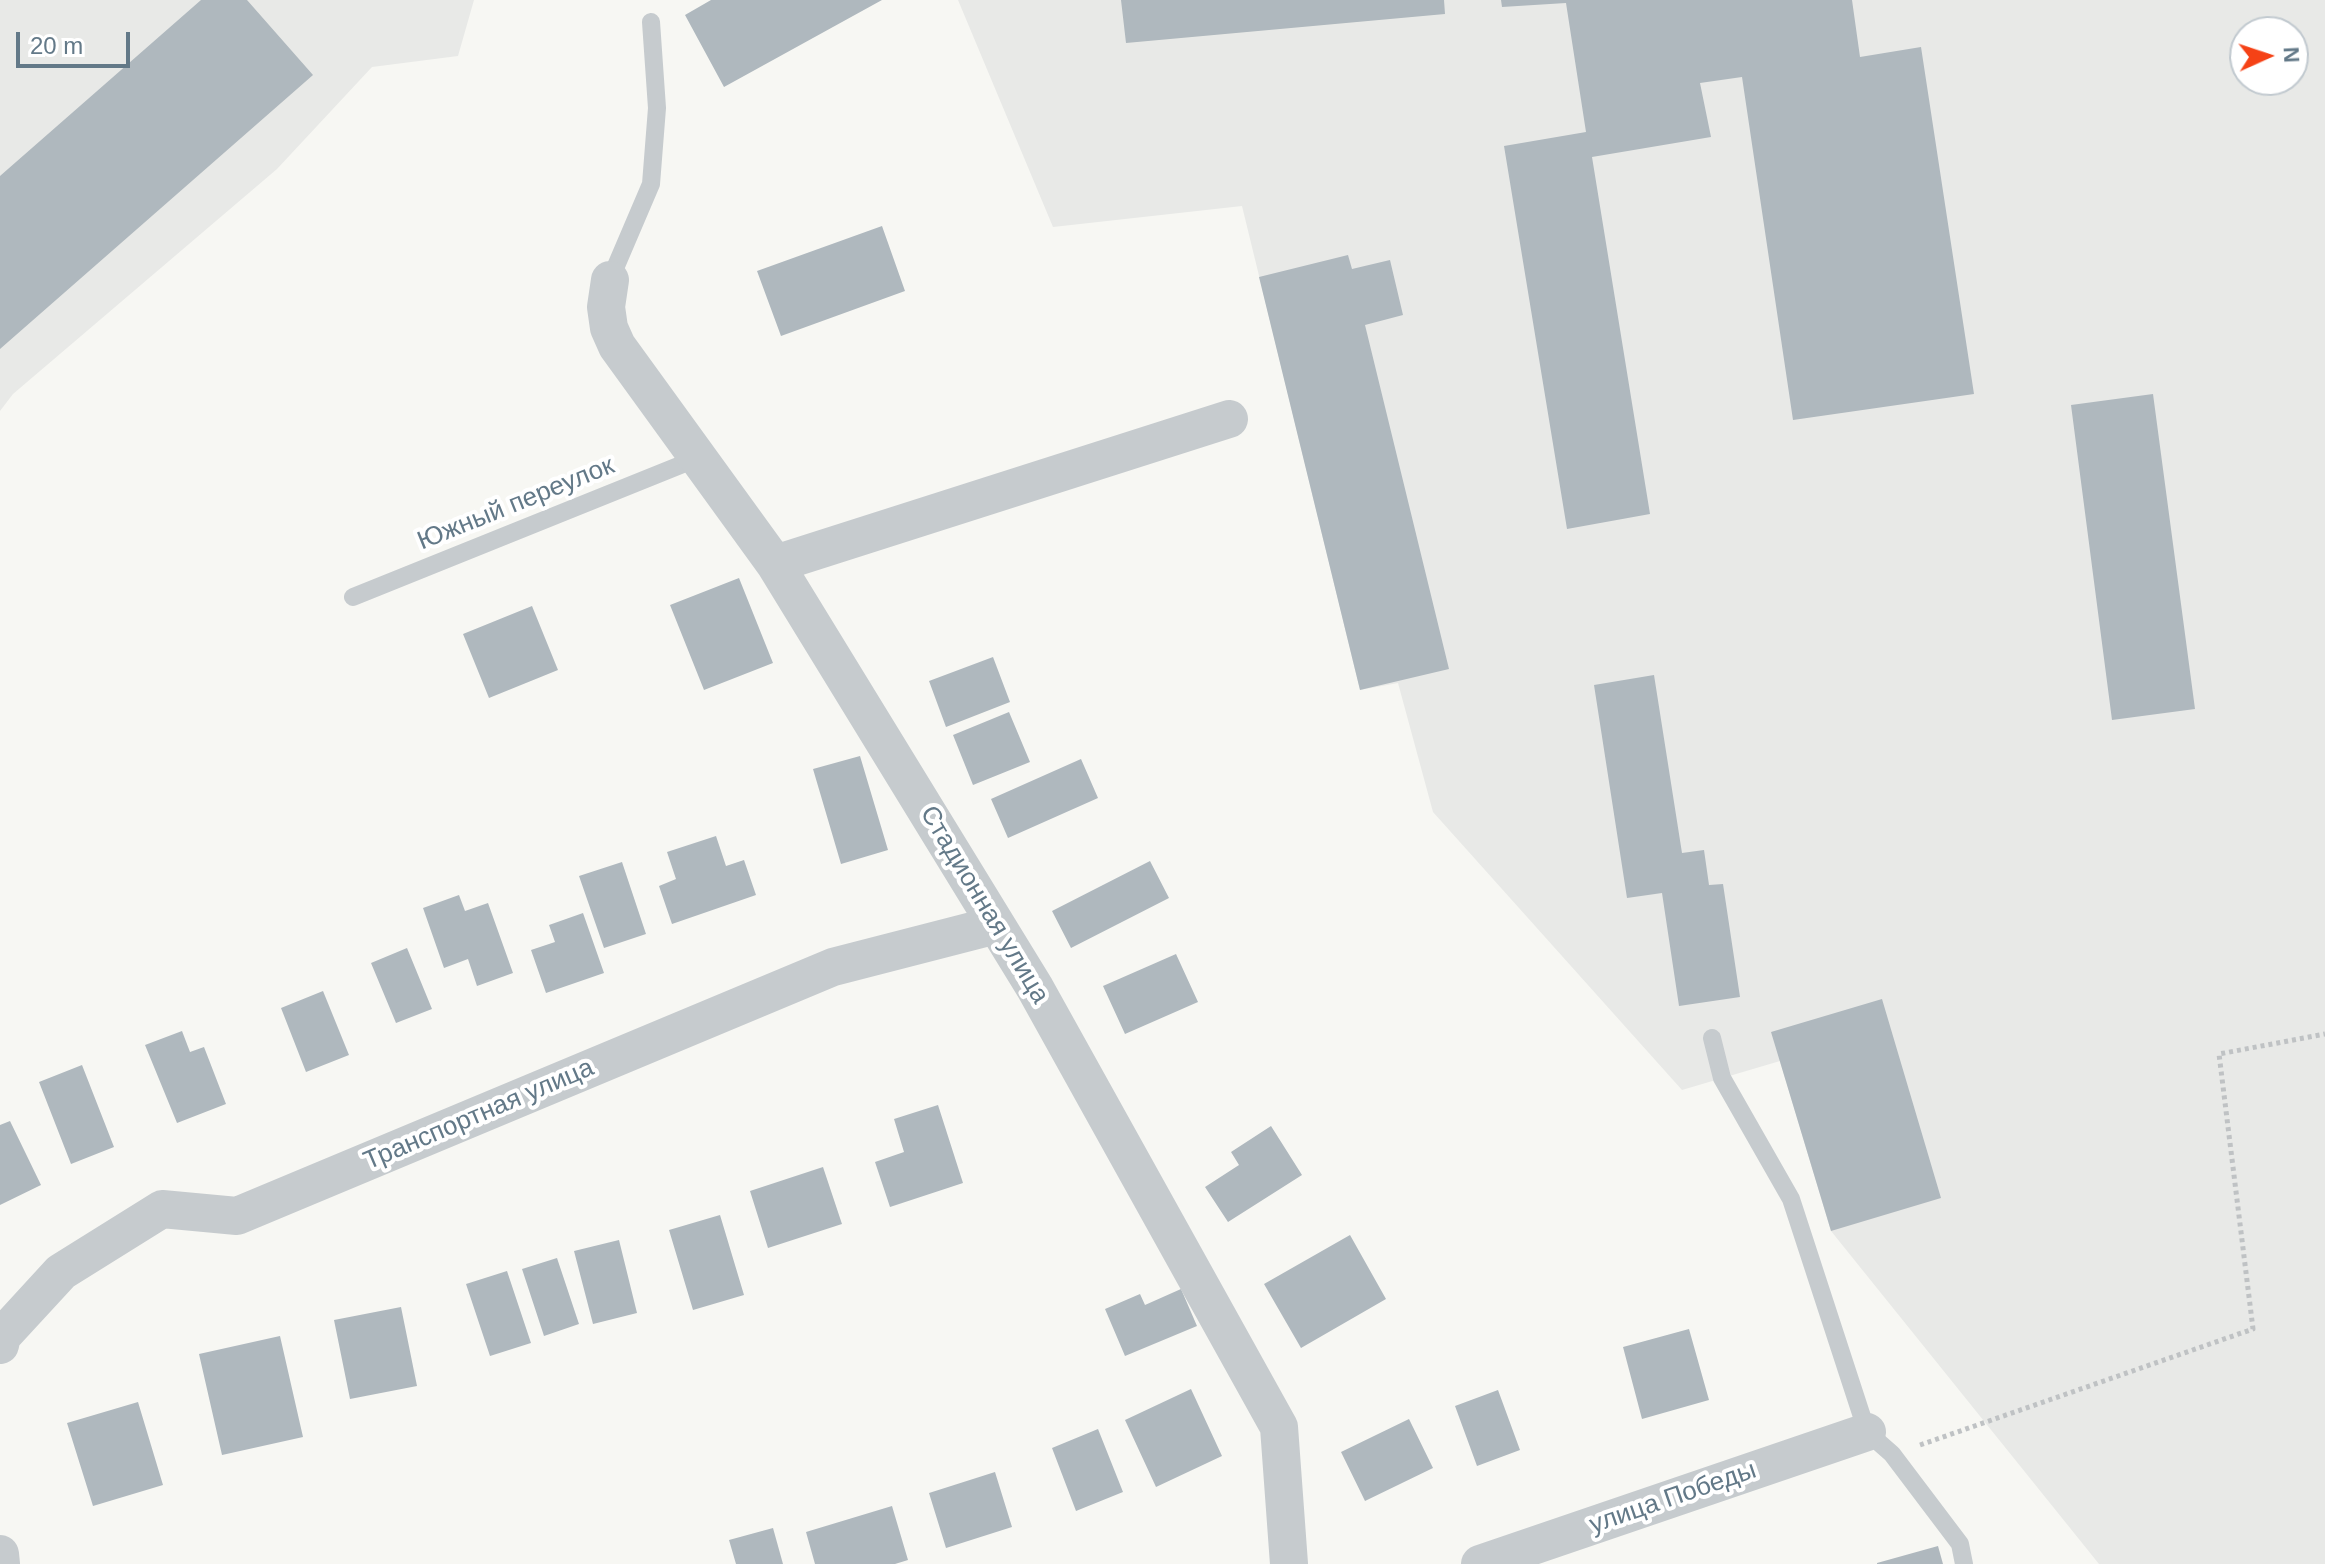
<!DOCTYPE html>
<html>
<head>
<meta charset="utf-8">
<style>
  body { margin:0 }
  #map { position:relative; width:2325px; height:1564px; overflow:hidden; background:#f7f7f3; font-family:Arial,sans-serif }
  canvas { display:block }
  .north { position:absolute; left:2229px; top:16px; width:80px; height:80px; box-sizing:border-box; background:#fff; border:2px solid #c1c9cf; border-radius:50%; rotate:87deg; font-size:22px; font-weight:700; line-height:32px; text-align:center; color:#637988 }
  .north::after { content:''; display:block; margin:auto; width:28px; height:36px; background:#f54216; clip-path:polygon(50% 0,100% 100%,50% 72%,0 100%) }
  .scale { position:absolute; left:16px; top:32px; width:114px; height:36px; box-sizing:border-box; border:4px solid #637988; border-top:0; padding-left:10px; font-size:24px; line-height:28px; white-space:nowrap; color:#637988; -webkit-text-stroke:6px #fff; paint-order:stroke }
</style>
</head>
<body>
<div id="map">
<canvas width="2325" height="1564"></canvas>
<div class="north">N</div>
<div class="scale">20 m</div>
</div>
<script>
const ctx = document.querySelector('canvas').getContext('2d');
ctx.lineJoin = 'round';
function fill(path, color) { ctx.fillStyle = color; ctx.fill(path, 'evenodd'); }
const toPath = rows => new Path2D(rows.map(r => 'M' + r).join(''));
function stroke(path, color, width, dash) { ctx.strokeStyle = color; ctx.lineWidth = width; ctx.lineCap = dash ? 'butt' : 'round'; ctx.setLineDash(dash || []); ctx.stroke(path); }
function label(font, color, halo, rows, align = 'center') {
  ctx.font = font + ' Arial,sans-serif'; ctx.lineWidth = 8; ctx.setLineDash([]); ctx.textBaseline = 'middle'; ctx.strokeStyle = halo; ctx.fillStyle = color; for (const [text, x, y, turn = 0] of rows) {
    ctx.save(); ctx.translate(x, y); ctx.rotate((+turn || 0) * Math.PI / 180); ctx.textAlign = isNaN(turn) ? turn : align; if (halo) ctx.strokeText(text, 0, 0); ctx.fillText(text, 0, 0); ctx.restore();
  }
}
const built = toPath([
  [0,0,474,0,458,56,372,67,277,169,13,394,0,411],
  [958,0,2325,0,2325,1564,2099,1564,1831,1231,1780,1061,1682,1090,1433,812,1398,683,1360,690,1242,206,1053,227],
  [2245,32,2293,32,2293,80,2245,80]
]);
const building = toPath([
  [201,0,247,0,313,75,0,349,0,176],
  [711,0,882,0,724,87,685,15],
  [1121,0,1444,0,1445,14,1126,43],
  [1501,0,1852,0,1860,57,1921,47,1974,394,1793,420,1742,77,1700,83,1711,137,1592,157,1650,514,1567,529,1504,146,1586,132,1566,3,1502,7],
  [882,226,905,291,781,336,757,271],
  [1348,255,1352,269,1390,260,1403,315,1365,325,1449,669,1360,690,1259,277],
  [2153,394,2195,709,2112,720,2071,405],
  [739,578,773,663,704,690,670,605],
  [532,606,558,670,489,698,463,634],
  [993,657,1010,702,946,727,929,681],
  [1654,675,1682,853,1704,850,1709,885,1723,884,1740,997,1679,1006,1662,893,1627,898,1594,685],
  [1009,712,1030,762,973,785,953,735],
  [860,756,888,850,841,864,813,769],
  [1081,759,1098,798,1008,838,991,799],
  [716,836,726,866,744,860,756,895,672,924,659,886,676,879,667,852],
  [1150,861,1169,898,1071,948,1052,911],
  [622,862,646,934,604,948,579,876],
  [459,895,465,911,488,903,513,973,477,986,468,959,444,968,423,908],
  [583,913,604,973,546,993,531,950,555,942,549,925],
  [407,948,432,1009,396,1023,371,963],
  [1176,954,1198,1002,1125,1034,1103,986],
  [323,991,349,1055,306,1072,281,1008],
  [1882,999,1941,1198,1831,1231,1771,1032],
  [182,1031,190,1052,204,1047,226,1104,177,1123,145,1045],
  [82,1065,114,1147,71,1164,39,1082],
  [938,1105,963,1183,890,1207,875,1162,904,1152,894,1119],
  [10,1121,41,1185,0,1205,0,1125],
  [1271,1126,1302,1175,1228,1222,1205,1187,1239,1165,1231,1152],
  [823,1167,842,1224,768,1248,750,1191],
  [720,1215,744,1295,693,1310,669,1230],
  [1350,1235,1386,1299,1301,1348,1264,1284],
  [619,1240,637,1313,593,1324,574,1251],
  [557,1258,579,1324,544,1336,522,1269],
  [507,1271,531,1343,490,1356,466,1284],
  [1181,1289,1197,1326,1125,1356,1105,1309,1140,1294,1145,1305],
  [401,1307,417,1386,350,1399,334,1320],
  [1689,1329,1709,1400,1642,1419,1623,1347],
  [280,1336,303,1437,222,1455,199,1354],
  [1191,1389,1222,1456,1156,1487,1125,1420],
  [1498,1390,1520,1450,1477,1466,1455,1406],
  [138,1402,163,1485,93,1506,67,1423],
  [1409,1419,1433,1468,1365,1501,1341,1452],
  [1098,1429,1123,1492,1076,1511,1052,1448],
  [995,1472,1012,1527,946,1548,929,1493],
  [892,1506,908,1560,895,1564,815,1564,806,1532],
  [773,1528,783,1564,736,1564,729,1540],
  [1938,1546,1943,1564,1877,1564,1877,1563]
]);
const path = toPath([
  [1920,1445,2253,1329,2219,1054,2325,1034]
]);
const service = toPath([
  [610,280,651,184,657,108,651,22],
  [353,597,698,458],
  [1712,1038,1722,1078,1791,1199,1867,1432,1892,1454,1960,1544,1964,1564]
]);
const minor = toPath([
  [610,280,606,307,609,328,617,346,775,564,1035,988,1279,1427,1289,1564],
  [775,564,1229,419],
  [0,1345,2,1336,61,1272,162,1209,237,1216,833,967,996,925],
  [0,1554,1,1564],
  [1480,1564,1867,1432]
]);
const streetNames = [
  ["Южный переулок",516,504,-22],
  ["Стадионная улица",984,905,59],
  ["Транспортная улица",479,1115,-23],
  ["улица Победы",1673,1498,-19]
];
fill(built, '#e8e9e7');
fill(building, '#afb8be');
stroke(path, '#bfc2c4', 5, [4, 4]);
stroke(service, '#c6cbce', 18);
stroke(minor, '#c6cbce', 38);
label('26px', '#637988', '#fff', streetNames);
</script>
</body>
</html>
